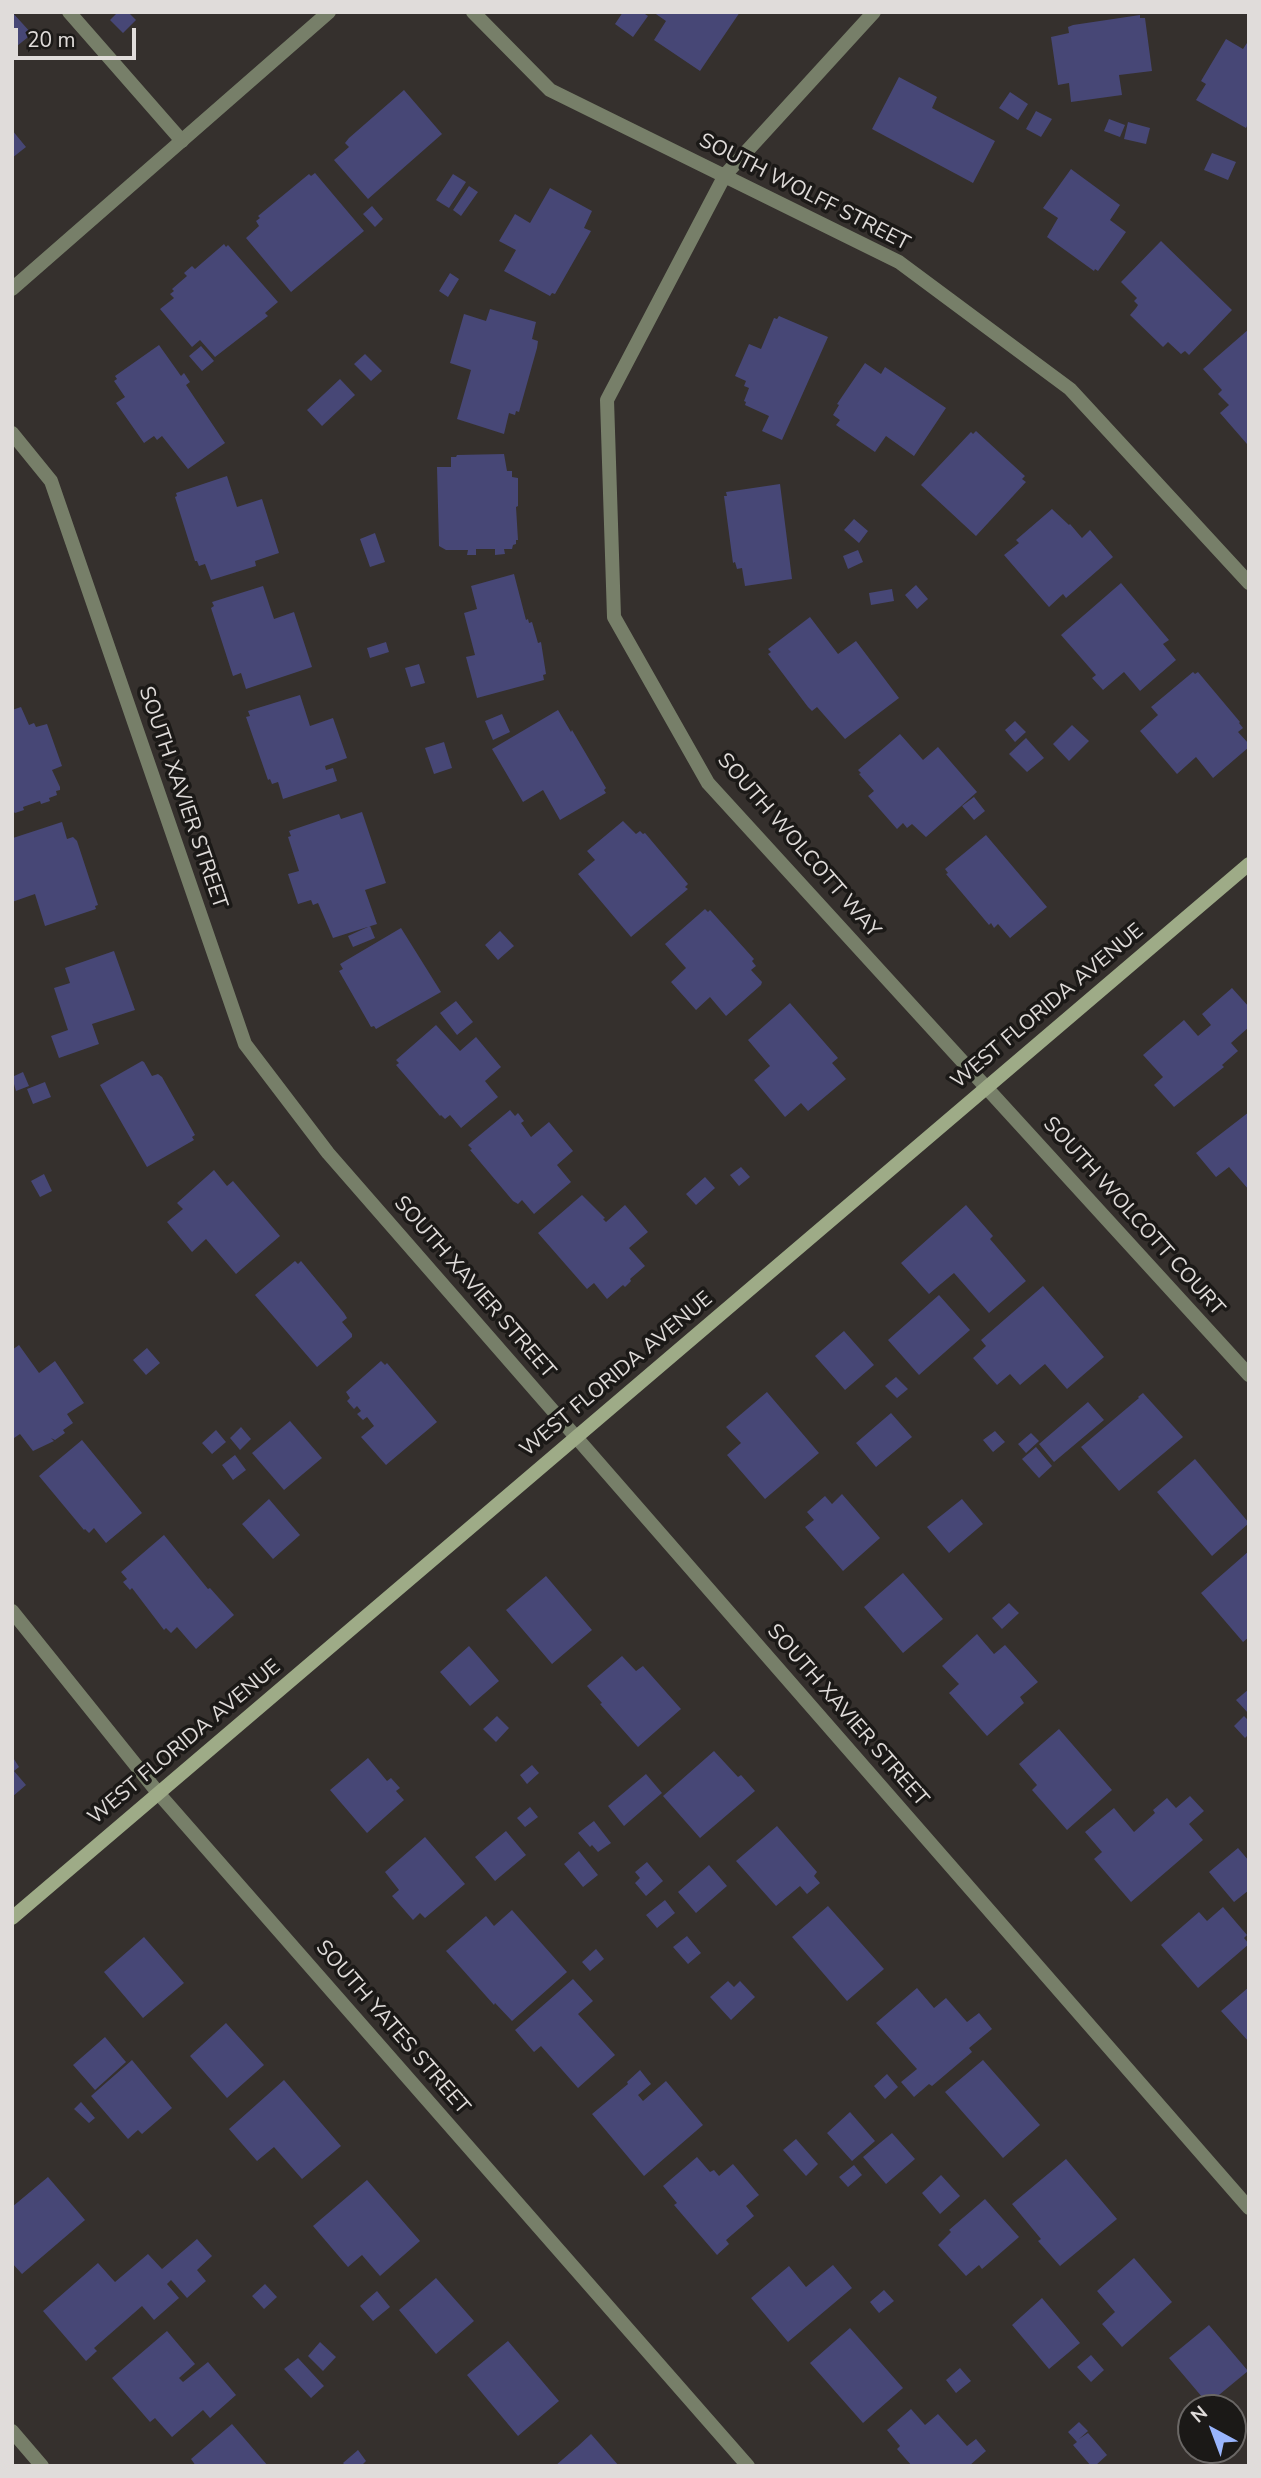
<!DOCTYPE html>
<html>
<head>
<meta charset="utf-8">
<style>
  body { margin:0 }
  #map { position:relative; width:1261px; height:2478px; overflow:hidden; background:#35302d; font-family:"Nunito Sans",sans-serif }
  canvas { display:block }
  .frame { position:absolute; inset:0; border:14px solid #e0dcda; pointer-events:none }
  .north { position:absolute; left:1177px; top:2394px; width:70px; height:70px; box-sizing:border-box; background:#1b1917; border:2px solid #6a6765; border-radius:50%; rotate:319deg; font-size:19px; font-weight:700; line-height:28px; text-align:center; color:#e0dcda }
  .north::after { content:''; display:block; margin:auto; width:24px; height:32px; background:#99b5fd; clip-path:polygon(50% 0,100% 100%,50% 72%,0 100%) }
  .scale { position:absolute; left:14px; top:28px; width:122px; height:32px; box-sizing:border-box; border:4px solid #e0dcda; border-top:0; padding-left:9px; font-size:21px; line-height:24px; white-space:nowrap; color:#e0dcda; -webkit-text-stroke:5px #1b1917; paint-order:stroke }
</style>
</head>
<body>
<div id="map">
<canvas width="1261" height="2478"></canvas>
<div class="frame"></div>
<div class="north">N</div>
<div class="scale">20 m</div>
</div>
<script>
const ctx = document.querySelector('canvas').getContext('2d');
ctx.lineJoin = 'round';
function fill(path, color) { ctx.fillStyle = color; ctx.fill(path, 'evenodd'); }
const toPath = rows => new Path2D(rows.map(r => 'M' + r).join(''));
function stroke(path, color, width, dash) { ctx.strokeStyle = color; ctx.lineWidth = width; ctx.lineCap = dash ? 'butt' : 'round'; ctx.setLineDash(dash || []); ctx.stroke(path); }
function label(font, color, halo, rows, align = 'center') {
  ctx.font = font + ' "Nunito Sans",sans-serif'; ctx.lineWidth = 7; ctx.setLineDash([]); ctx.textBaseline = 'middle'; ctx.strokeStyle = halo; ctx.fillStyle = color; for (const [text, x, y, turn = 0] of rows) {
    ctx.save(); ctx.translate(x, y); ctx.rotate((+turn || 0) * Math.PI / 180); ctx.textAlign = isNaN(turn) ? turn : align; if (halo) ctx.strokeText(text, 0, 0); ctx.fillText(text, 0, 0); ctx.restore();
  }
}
const building = toPath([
  [12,12,32,34,12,50],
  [118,12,128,12,136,20,123,33,110,20],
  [623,12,642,12,648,16,633,37,615,24],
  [653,12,740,12,700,71,654,40,666,21],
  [1140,15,1140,18,1145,18,1152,71,1119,75,1122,95,1071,102,1069,83,1058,85,1051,37,1069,33,1068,27,1073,25],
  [1226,39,1243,49,1249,40,1249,122,1246,128,1196,100,1206,84,1201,81],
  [899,77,937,97,932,108,995,141,973,183,872,129],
  [404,90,442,134,368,199,334,160,349,147,345,143,349,138],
  [1010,92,1028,104,1018,120,999,108],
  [1036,111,1052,119,1041,137,1026,129],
  [1109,119,1125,125,1120,137,1104,131],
  [1128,122,1150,128,1146,144,1124,139],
  [12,130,26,147,12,158],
  [1212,153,1236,162,1228,180,1204,170],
  [1071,169,1120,205,1110,220,1126,232,1098,271,1095,269,1094,271,1047,237,1058,218,1043,208],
  [315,173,364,231,291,292,246,238,259,226,256,221,260,218,258,216,309,174,311,176],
  [453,174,466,182,449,208,436,200],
  [469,186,478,192,461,216,453,210],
  [550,188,592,211,584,228,591,231,555,294,552,293,550,296,504,271,516,250,499,241,515,214,530,223],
  [372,206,383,219,375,227,363,214],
  [1161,241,1232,310,1189,355,1185,351,1181,354,1168,342,1163,347,1130,315,1136,308,1138,305,1134,301,1137,298,1121,282],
  [224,244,226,247,228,245,278,302,265,313,268,316,215,357,200,340,192,347,160,309,174,298,170,294,174,291,172,289,187,276,184,273,192,266,195,269],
  [450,273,459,279,448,297,439,291],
  [490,309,536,322,532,339,538,341,537,348,519,412,516,411,515,415,509,413,504,434,457,419,471,370,450,363,464,314,486,321],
  [779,316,828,337,782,440,762,431,769,416,745,405,746,402,744,401,749,388,744,386,746,381,735,376,749,344,761,349,774,318,777,319],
  [1249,329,1249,442,1247,444,1220,413,1229,405,1218,394,1222,390,1203,369],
  [159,345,181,376,184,373,190,382,186,385,225,443,188,469,162,436,157,440,154,436,144,443,116,403,125,397,114,381,117,379,115,376],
  [201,346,214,361,202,371,189,356],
  [365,354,382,371,371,381,354,364],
  [865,363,881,374,885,367,946,408,914,456,886,436,875,452,836,425,840,420,833,415,839,405,837,404],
  [340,379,355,395,322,426,307,410],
  [976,431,1025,476,1022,479,1026,482,976,536,921,485,971,432,973,434],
  [504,454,507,471,512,471,512,477,518,478,518,506,516,507,518,540,516,540,516,544,513,545,512,549,504,549,505,554,495,555,495,549,476,549,476,555,467,555,468,550,446,550,439,546,437,467,451,467,451,457,456,457,457,455],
  [227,476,237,507,262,499,279,553,255,561,256,566,211,580,205,564,199,566,197,561,195,561,175,497,177,496,176,493],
  [780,484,792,579,745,586,742,568,737,569,735,562,733,563,724,496,727,496,726,492],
  [1052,509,1069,525,1070,524,1082,538,1090,530,1113,557,1066,598,1063,594,1049,607,1004,555,1019,543,1016,540],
  [854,519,868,531,859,543,844,530],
  [375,533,385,562,370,567,360,539],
  [858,550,863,562,848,569,843,556],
  [514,574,526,620,528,619,529,623,532,622,538,643,541,642,546,674,543,675,544,680,477,698,466,657,475,655,464,613,477,609,471,586],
  [1121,583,1169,640,1163,644,1176,660,1140,691,1124,672,1103,690,1092,678,1096,675,1061,635],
  [916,585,928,599,917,609,905,595],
  [263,586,274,619,294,612,312,667,246,689,241,673,233,676,211,608,214,606,212,602],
  [892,589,894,601,871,605,869,593],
  [810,617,838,654,856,641,899,698,845,739,817,707,812,711,808,707,768,654,771,652,768,649],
  [386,642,389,652,370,658,367,648],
  [419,664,425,683,411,687,405,668],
  [1193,672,1195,674,1198,672,1240,722,1239,723,1243,728,1238,732,1249,744,1249,747,1213,778,1196,757,1177,774,1140,731,1158,715,1151,707],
  [300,695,310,726,333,718,347,758,325,766,326,770,333,768,337,781,283,799,278,782,272,784,270,779,268,780,246,717,250,716,248,711],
  [21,707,29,725,34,723,36,727,47,724,62,766,52,770,60,787,60,790,56,791,57,795,49,798,50,801,41,804,40,801,23,807,24,810,15,813,12,810,12,710],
  [558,710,571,732,572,730,606,788,604,790,606,793,560,820,543,790,523,802,492,749],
  [502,714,510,732,493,740,485,721],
  [1015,721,1026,732,1015,742,1005,730],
  [1072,725,1089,741,1069,761,1053,744],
  [900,734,923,760,938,747,977,792,926,837,912,824,907,828,903,823,897,829,868,796,874,791,859,774,861,773,858,770],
  [1026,738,1044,758,1027,772,1009,754],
  [444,742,452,768,434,774,425,748],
  [974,797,985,811,974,820,962,806],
  [362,812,386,883,365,890,377,924,333,938,318,903,313,905,311,900,298,904,288,874,299,871,288,837,291,836,289,831,339,814,341,819],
  [623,821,636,834,640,831,643,834,645,833,688,884,685,887,688,889,631,937,578,874,595,860,587,851],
  [62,822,67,839,73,837,77,841,98,905,95,906,96,909,45,926,35,894,12,902,13,838],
  [986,835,1047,907,1010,938,998,924,994,928,991,923,989,925,946,874,948,873,945,869],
  [705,909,708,912,710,910,754,959,752,961,756,966,751,970,762,982,761,985,726,1016,710,997,696,1010,671,982,686,968,665,944],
  [370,926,375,938,353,947,348,936],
  [401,928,441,992,376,1029,374,1026,371,1027,339,971,343,969,340,964],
  [500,931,514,946,498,960,485,945],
  [114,951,135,1010,92,1024,99,1044,59,1058,51,1036,68,1030,54,988,70,983,65,968],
  [1232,988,1249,1007,1249,1027,1231,1043,1238,1051,1222,1065,1224,1067,1174,1107,1154,1085,1163,1077,1143,1055,1184,1020,1198,1036,1211,1025,1202,1014],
  [456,1001,473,1022,457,1035,440,1013],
  [790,1003,838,1058,832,1063,846,1079,808,1111,801,1103,785,1117,754,1080,770,1066,748,1040],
  [436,1025,460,1051,476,1037,501,1067,485,1081,498,1097,461,1128,450,1115,445,1119,441,1115,440,1116,396,1065,399,1063,396,1060],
  [142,1061,144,1062,152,1076,158,1074,162,1077,195,1135,192,1137,194,1140,147,1167,100,1085],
  [23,1072,29,1086,16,1091,12,1077],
  [45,1082,51,1097,33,1104,27,1089],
  [510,1110,515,1116,518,1113,524,1121,521,1123,531,1137,549,1122,573,1151,557,1165,571,1182,534,1214,522,1200,518,1204,513,1201,470,1150,472,1149,468,1145],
  [1249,1112,1249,1190,1229,1167,1216,1177,1196,1153],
  [741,1167,750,1177,739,1186,730,1175],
  [214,1170,227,1186,233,1181,280,1236,236,1274,206,1239,192,1252,167,1222,183,1209,177,1203],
  [44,1174,52,1191,40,1197,31,1181],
  [705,1177,715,1188,696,1205,686,1194],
  [582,1195,605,1218,603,1219,606,1222,625,1205,648,1232,629,1248,645,1266,630,1279,631,1281,625,1287,623,1285,607,1299,594,1283,587,1289,538,1233],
  [966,1205,993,1236,990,1239,1026,1281,989,1313,954,1273,929,1294,901,1263],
  [295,1261,298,1264,301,1261,344,1313,347,1318,342,1322,352,1334,352,1337,317,1367,255,1295],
  [1043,1286,1104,1357,1067,1389,1045,1364,1020,1385,1010,1374,997,1385,973,1358,986,1346,981,1340],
  [939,1295,970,1330,919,1375,888,1340],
  [844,1331,874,1365,845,1390,815,1356],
  [19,1345,39,1373,55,1361,84,1403,67,1414,73,1423,63,1430,65,1433,55,1440,51,1438,54,1441,33,1451,20,1434,14,1438,12,1436,12,1350],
  [147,1348,160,1363,146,1375,133,1360],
  [381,1361,385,1365,387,1363,437,1422,386,1465,361,1437,374,1426,367,1417,363,1420,357,1414,361,1411,357,1406,354,1409,347,1401,350,1398,346,1392],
  [896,1377,908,1389,897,1398,885,1386],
  [767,1392,819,1453,765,1499,727,1455,741,1443,726,1427],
  [1143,1393,1183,1437,1119,1491,1081,1447,1139,1398,1138,1397],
  [1088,1402,1104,1420,1054,1462,1039,1444],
  [891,1413,912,1437,876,1467,856,1443],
  [290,1421,322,1458,284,1490,252,1453],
  [241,1427,251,1439,240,1450,230,1438],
  [216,1430,226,1442,212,1454,202,1443],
  [995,1431,1005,1442,993,1452,983,1440],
  [1031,1433,1039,1441,1026,1453,1018,1444],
  [82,1440,142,1513,106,1543,94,1528,89,1533,85,1529,84,1530,39,1476],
  [1036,1447,1052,1466,1039,1478,1022,1459],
  [235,1455,246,1470,233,1480,222,1465],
  [1195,1459,1249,1523,1212,1556,1157,1492],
  [842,1494,880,1538,843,1571,805,1527,814,1520,807,1512,825,1496,832,1504],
  [269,1499,300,1535,273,1559,242,1524],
  [962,1499,983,1524,949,1553,927,1527],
  [164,1535,208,1589,210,1588,234,1615,196,1649,177,1627,171,1633,166,1628,164,1630,132,1588,130,1590,123,1582,127,1579,121,1572],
  [1249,1551,1249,1637,1243,1642,1201,1593],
  [903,1573,943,1619,903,1653,864,1607],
  [546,1576,592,1630,552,1664,506,1610],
  [1009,1603,1019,1613,1002,1629,992,1618],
  [977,1634,994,1654,1005,1645,1038,1682,1020,1697,1024,1703,987,1736,949,1693,959,1684,942,1666],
  [469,1646,499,1681,470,1706,440,1672],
  [622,1656,636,1671,643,1666,681,1709,638,1747,600,1704,602,1703,587,1686],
  [1249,1689,1249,1714,1236,1700],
  [497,1716,509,1728,496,1742,483,1729],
  [1244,1716,1249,1721,1249,1734,1245,1738,1234,1726],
  [1059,1729,1112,1790,1067,1830,1032,1790,1037,1785,1019,1764],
  [714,1751,738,1777,741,1775,755,1791,700,1838,663,1796],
  [12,1756,19,1767,14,1771,26,1785,12,1797],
  [368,1758,387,1781,391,1778,400,1788,396,1791,404,1800,367,1833,330,1790],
  [532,1765,539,1773,527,1784,520,1775],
  [646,1774,662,1793,624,1826,608,1806],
  [1190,1796,1204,1811,1189,1824,1203,1840,1131,1902,1094,1859,1102,1852,1085,1832,1114,1808,1134,1832,1155,1813,1153,1810,1167,1798,1176,1808],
  [530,1807,538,1817,525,1827,517,1818],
  [594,1821,611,1843,598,1852,592,1845,590,1847,578,1833],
  [777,1826,817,1872,814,1876,820,1883,807,1894,800,1886,776,1906,736,1861],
  [506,1831,526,1855,495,1881,475,1857],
  [425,1837,465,1884,425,1918,420,1913,413,1920,392,1896,399,1890,385,1872],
  [1238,1848,1249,1861,1249,1890,1234,1902,1209,1872],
  [579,1851,598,1875,583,1887,564,1864],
  [647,1862,663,1881,646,1896,635,1883,640,1878,635,1872],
  [709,1865,727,1886,696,1913,678,1892],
  [665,1900,675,1913,657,1928,646,1915],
  [828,1906,884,1969,847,2001,792,1937],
  [1223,1907,1247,1935,1244,1938,1249,1944,1198,1988,1161,1945,1199,1912,1207,1921],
  [512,1910,567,1972,512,2021,495,2003,494,2005,446,1951,486,1916,494,1926],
  [687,1936,701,1953,688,1964,673,1947],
  [144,1937,184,1983,143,2018,104,1972],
  [596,1949,604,1959,590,1971,582,1962],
  [573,1979,593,2001,578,2014,615,2055,578,2088,541,2046,534,2052,515,2030],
  [728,1981,734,1987,740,1981,755,1997,731,2020,710,1997],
  [1249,1987,1249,2042,1221,2011],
  [917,1988,934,2008,946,1998,967,2022,979,2013,992,2029,969,2048,972,2052,932,2086,929,2084,914,2097,901,2082,917,2069,876,2023],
  [226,2023,264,2065,227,2098,190,2056],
  [105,2037,126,2062,95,2090,73,2065],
  [132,2060,172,2108,142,2134,138,2130,128,2139,91,2096],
  [983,2060,1040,2125,1003,2158,945,2092],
  [640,2070,651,2084,638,2095,643,2101,666,2081,703,2125,644,2176,592,2114,628,2084,627,2082],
  [887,2074,898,2087,885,2099,874,2086],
  [284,2080,341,2146,302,2179,274,2147,257,2161,229,2129],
  [81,2102,95,2118,89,2123,74,2109],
  [850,2112,875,2141,852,2161,827,2133],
  [892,2133,915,2159,886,2184,863,2157],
  [796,2139,818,2164,806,2176,783,2150],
  [697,2157,710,2172,714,2170,719,2176,733,2164,759,2195,746,2206,754,2216,726,2240,729,2244,717,2255,674,2205,677,2203,663,2186],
  [1066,2159,1117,2219,1060,2266,1038,2241,1041,2239,1012,2204],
  [854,2165,862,2175,848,2187,839,2177],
  [941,2175,960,2196,940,2214,922,2193],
  [48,2177,85,2220,22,2274,12,2263,12,2207],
  [367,2180,420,2241,380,2276,362,2255,348,2267,313,2226],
  [985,2199,1019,2237,982,2269,979,2265,966,2276,938,2245,951,2232,949,2230],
  [197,2239,212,2256,197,2270,206,2281,187,2298,171,2280,167,2284,179,2298,154,2320,142,2306,94,2348,97,2351,86,2361,43,2311,98,2263,115,2282,148,2254,162,2269],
  [1134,2258,1172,2302,1122,2347,1102,2324,1115,2312,1097,2291],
  [833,2265,852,2288,788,2342,751,2298,789,2266,806,2287],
  [436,2278,474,2321,436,2354,399,2310],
  [265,2284,277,2297,264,2309,252,2296],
  [884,2290,894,2301,879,2313,870,2302],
  [377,2291,390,2307,373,2321,360,2306],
  [1042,2298,1080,2343,1049,2369,1012,2325],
  [1209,2325,1248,2371,1208,2404,1169,2358],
  [850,2328,903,2388,863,2423,810,2363],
  [167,2331,195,2364,179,2378,183,2382,208,2362,236,2395,210,2418,203,2410,172,2437,155,2418,150,2422,112,2378],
  [508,2341,559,2401,518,2436,467,2375],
  [320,2342,336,2357,323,2371,308,2356],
  [1091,2355,1104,2370,1091,2382,1077,2367],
  [298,2358,324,2386,311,2398,284,2369],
  [960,2368,971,2381,956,2393,946,2380],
  [911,2409,925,2425,938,2414,967,2446,976,2439,986,2451,969,2466,912,2466,897,2449,900,2446,887,2430],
  [1079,2422,1088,2431,1079,2439,1088,2433,1107,2455,1095,2466,1091,2466,1073,2445,1077,2442,1068,2432],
  [232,2424,268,2466,196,2466,191,2459],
  [591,2434,619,2466,555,2466,577,2447],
  [358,2450,366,2461,361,2466,346,2466,343,2463]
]);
const lane = toPath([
  [69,12,182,141]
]);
const street = toPath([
  [473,12,550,90,899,262,1070,389,1249,583],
  [874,12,725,175,607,400,614,617,708,783,1249,1375],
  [12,289,329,12],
  [12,433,51,481,245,1044,328,1153,1249,2208],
  [12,1611,159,1794,748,2466],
  [12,2431,42,2466]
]);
const secondary = toPath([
  [12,1918,1249,864]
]);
const streetNames = [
  ["SOUTH WOLFF STREET",804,193,27],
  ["SOUTH XAVIER STREET",182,798,71],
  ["SOUTH WOLCOTT WAY",798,846,49],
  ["WEST FLORIDA AVENUE",1048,1007,-40],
  ["SOUTH WOLCOTT COURT",1133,1217,48],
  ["SOUTH XAVIER STREET",474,1288,49],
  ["WEST FLORIDA AVENUE",617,1375,-40],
  ["SOUTH XAVIER STREET",847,1716,49],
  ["WEST FLORIDA AVENUE",185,1743,-40],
  ["SOUTH YATES STREET",392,2028,49]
];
fill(building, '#474776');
stroke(lane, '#777f69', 14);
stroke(street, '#777f69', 14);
stroke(secondary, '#9eab87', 14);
label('21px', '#e0dcda', '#1b1917', streetNames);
</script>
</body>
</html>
